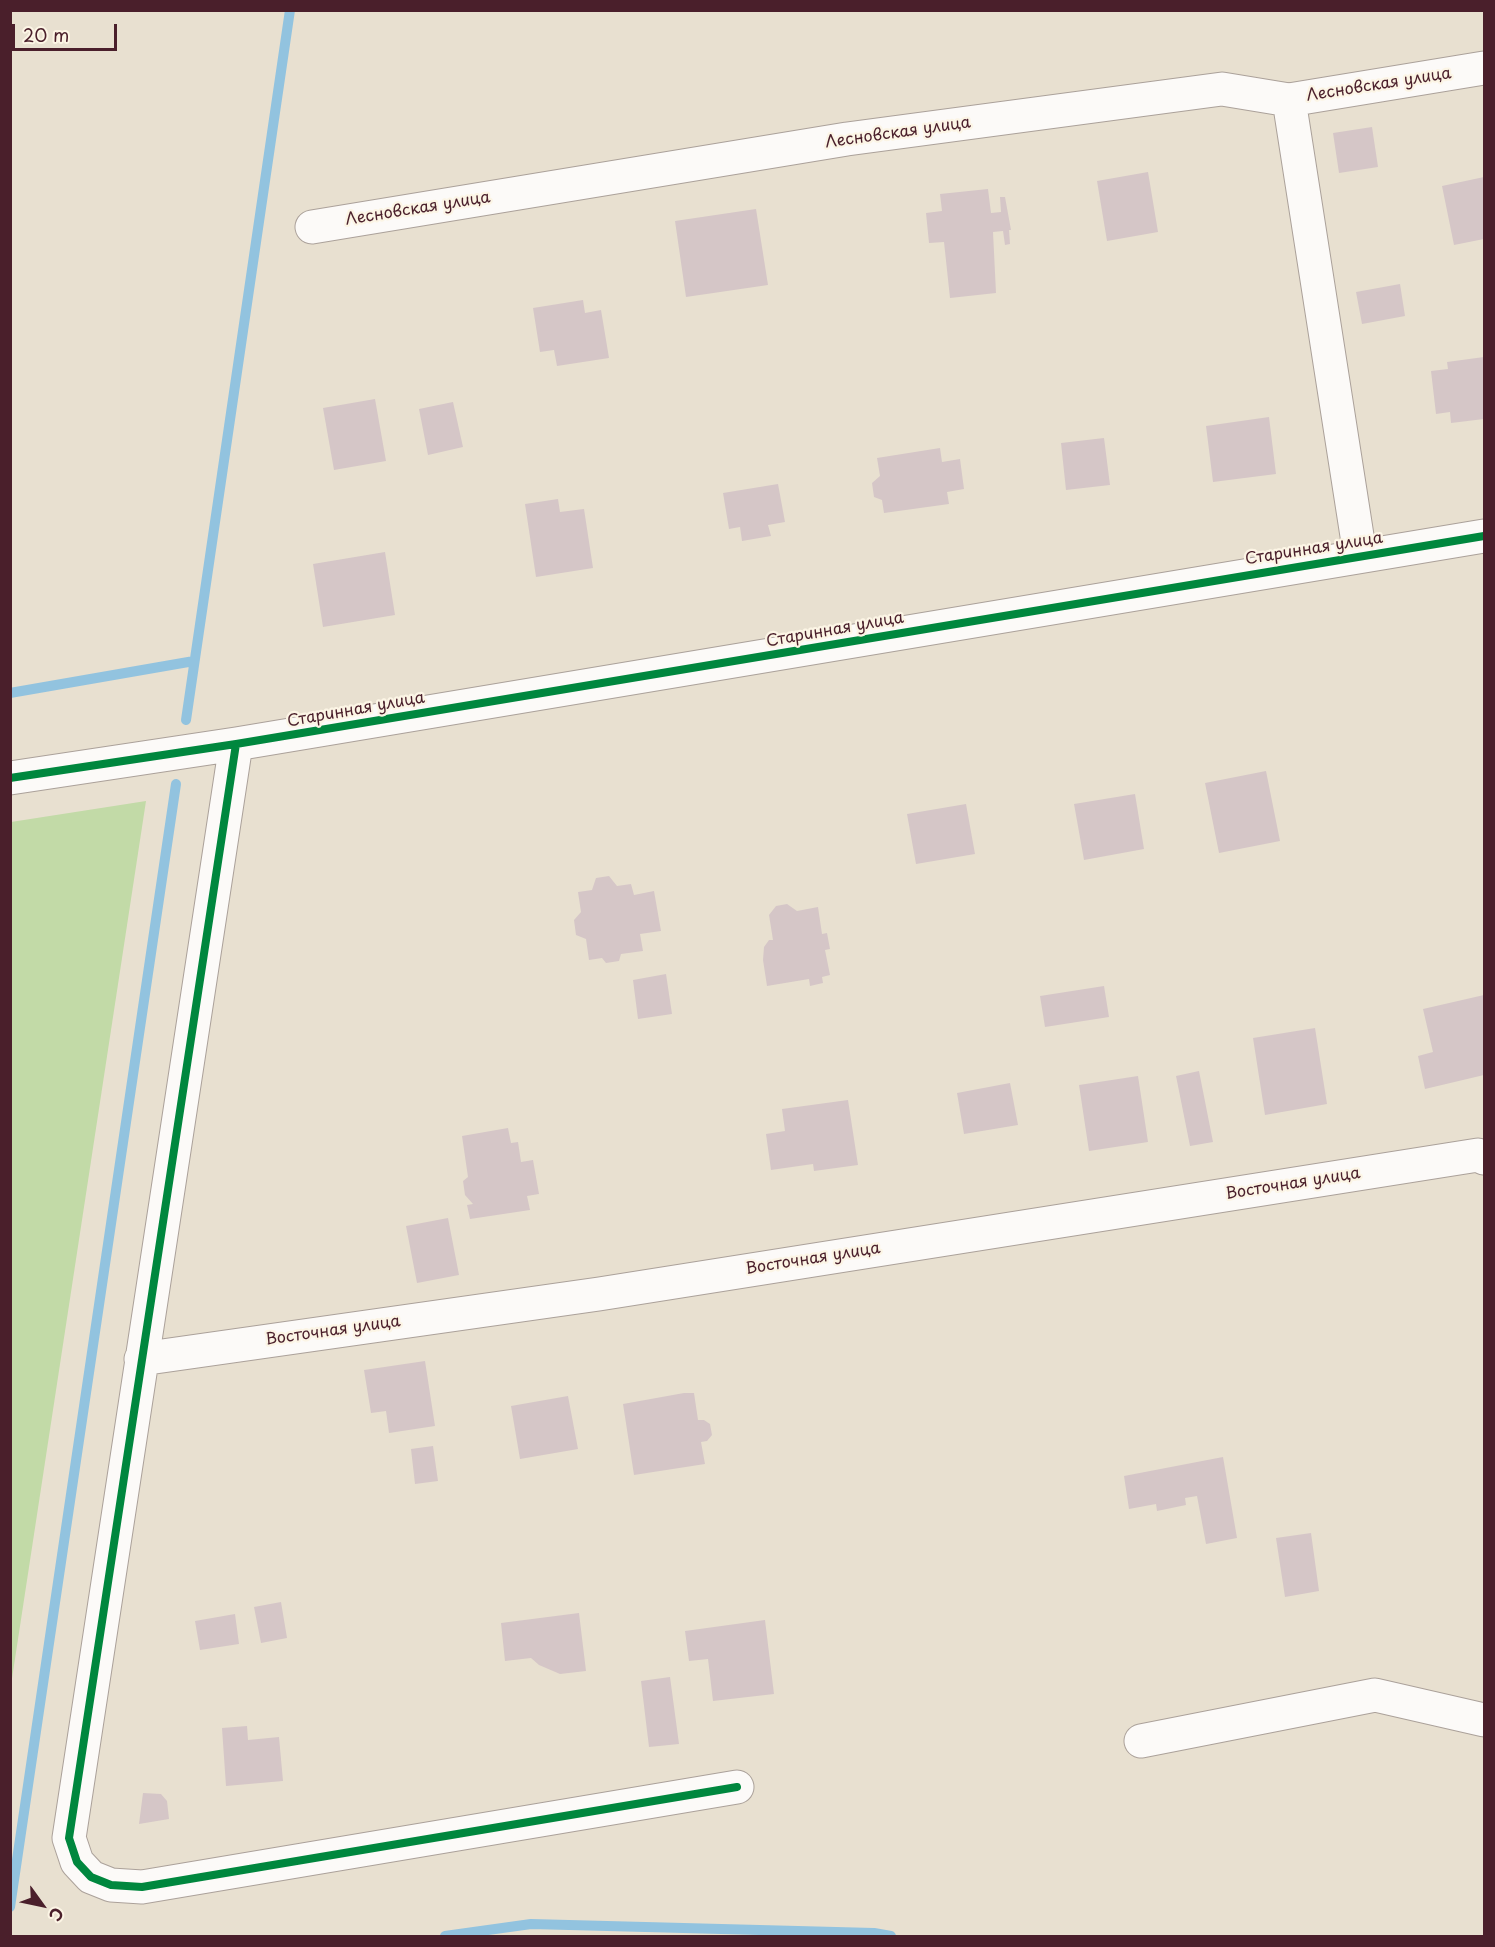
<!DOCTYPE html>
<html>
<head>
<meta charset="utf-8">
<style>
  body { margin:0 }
  #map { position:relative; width:1495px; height:1947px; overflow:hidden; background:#e8e0d0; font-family:"Playpen Sans",sans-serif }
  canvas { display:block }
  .frame { position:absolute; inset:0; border:12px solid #4a1f2b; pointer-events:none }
  .north { position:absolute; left:12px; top:1875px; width:60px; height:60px; -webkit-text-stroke:4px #fcf5e5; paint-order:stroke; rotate:123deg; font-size:16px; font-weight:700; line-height:24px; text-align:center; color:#4a1f2b }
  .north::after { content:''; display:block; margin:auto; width:21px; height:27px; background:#4a1f2b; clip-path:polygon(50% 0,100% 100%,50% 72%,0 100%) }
  .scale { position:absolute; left:12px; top:24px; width:105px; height:27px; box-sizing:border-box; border:3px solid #4a1f2b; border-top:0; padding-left:8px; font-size:18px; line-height:21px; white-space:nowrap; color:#4a1f2b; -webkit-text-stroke:4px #fcf5e5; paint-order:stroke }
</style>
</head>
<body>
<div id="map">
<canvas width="1495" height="1947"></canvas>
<div class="frame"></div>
<div class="north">С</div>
<div class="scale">20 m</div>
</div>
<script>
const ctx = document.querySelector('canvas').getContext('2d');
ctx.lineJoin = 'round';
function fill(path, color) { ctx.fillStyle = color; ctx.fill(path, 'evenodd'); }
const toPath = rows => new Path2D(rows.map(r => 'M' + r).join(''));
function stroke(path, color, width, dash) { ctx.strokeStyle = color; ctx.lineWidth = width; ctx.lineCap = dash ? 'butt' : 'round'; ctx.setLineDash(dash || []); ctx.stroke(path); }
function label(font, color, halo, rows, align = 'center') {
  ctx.font = font + ' "Playpen Sans",sans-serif'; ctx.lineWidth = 4.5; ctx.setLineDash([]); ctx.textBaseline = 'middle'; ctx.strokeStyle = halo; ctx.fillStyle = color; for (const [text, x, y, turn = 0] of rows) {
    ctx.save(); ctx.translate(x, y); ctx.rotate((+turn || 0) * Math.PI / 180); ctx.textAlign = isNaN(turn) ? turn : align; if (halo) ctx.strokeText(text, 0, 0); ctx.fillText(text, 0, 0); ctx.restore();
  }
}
const green = toPath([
  [146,801,11,1685,11,822]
]);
const stream = toPath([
  [10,693,194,661],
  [186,720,290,10],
  [10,1907,176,784],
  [445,1936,531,1924,874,1933,891,1936]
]);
const building = toPath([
  [1372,127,1378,167,1339,173,1333,133],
  [1148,172,1158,232,1107,241,1097,181],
  [1484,177,1484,239,1454,245,1442,186],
  [988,189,991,213,1001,212,1000,197,1005,197,1011,230,1009,230,1010,244,1005,245,1003,231,993,232,996,293,950,298,944,242,929,243,926,213,942,211,940,194],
  [756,209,768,285,686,297,675,221],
  [1400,284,1405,316,1362,324,1356,292],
  [583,300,585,313,601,310,609,358,557,366,554,350,540,352,533,308],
  [1484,357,1484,419,1451,423,1450,412,1436,414,1431,371,1448,369,1447,362],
  [375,399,386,461,334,470,323,408],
  [453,402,463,447,428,455,419,409],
  [1269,417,1276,474,1213,482,1206,426],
  [1104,438,1110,485,1066,490,1061,443],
  [940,448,942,462,960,459,964,489,947,492,949,504,884,513,882,500,874,497,872,483,880,476,877,458],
  [778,484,785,522,768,525,771,536,742,541,740,527,729,529,723,493],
  [558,499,560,512,584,509,593,568,536,577,525,504],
  [385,552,395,615,323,627,313,564],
  [1266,771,1280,841,1219,853,1205,783],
  [1135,794,1144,849,1084,860,1074,804],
  [966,804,975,854,916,864,907,814],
  [609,876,617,886,631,884,634,895,654,891,661,931,640,934,643,951,621,954,619,961,606,963,602,958,589,960,586,939,576,935,574,920,581,912,578,892,592,890,596,878],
  [787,904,797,911,818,907,822,934,827,933,830,949,825,950,830,975,822,977,823,983,810,986,809,979,767,986,763,960,764,947,769,940,773,940,769,915,776,906],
  [666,974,672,1014,638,1019,633,980],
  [1104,986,1109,1017,1045,1027,1040,996],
  [1484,995,1484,1075,1425,1089,1418,1056,1433,1052,1423,1009],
  [1315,1028,1327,1104,1265,1115,1253,1038],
  [1199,1071,1213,1142,1190,1146,1176,1076],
  [1138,1076,1148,1142,1089,1151,1079,1085],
  [1010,1083,1018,1125,964,1134,957,1093],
  [848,1100,858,1165,814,1171,813,1164,771,1170,766,1134,785,1131,782,1109],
  [508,1128,511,1143,518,1142,521,1162,533,1160,539,1194,527,1196,530,1210,470,1219,467,1205,473,1204,465,1195,463,1181,468,1177,462,1136],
  [448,1218,459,1275,417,1283,406,1226],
  [425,1361,435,1426,389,1433,386,1411,371,1413,364,1370],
  [684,1393,694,1393,698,1420,704,1420,710,1424,712,1435,707,1441,701,1442,705,1464,634,1475,623,1404],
  [568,1396,578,1449,520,1459,511,1406],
  [433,1446,438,1481,415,1484,411,1449],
  [1223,1457,1237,1538,1206,1544,1197,1496,1185,1498,1186,1505,1157,1511,1156,1504,1129,1509,1124,1476],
  [1311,1533,1319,1591,1285,1597,1276,1538],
  [281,1602,287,1638,261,1643,254,1607],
  [579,1613,586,1671,560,1674,539,1665,531,1658,505,1661,501,1623],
  [235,1614,239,1644,200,1650,195,1621],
  [765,1620,774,1694,713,1701,708,1659,689,1661,685,1631],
  [670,1677,679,1744,649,1747,641,1681],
  [247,1726,248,1740,279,1737,283,1781,226,1786,222,1728],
  [143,1793,161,1794,167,1801,169,1819,139,1824]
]);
const minor = toPath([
  [1289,100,1360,555],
  [312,227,847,139,1222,89,1289,100,1484,68],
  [236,744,69,1838,77,1862,91,1877,111,1885,142,1887,737,1787],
  [10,778,236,744,1484,536],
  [141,1359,599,1294,1478,1155,1484,1158],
  [1141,1741,1375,1695,1484,1720]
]);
const cycleway = toPath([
  [236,744,69,1838,77,1862,91,1877,111,1885,142,1887,737,1787],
  [10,778,236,744,1484,536]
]);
const streetNames = [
  ["Лесновская улица",1379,85,-9],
  ["Лесновская улица",898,133,-8],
  ["Лесновская улица",418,209,-9],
  ["Старинная улица",1314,549,-9],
  ["Старинная улица",835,630,-10],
  ["Старинная улица",356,710,-10],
  ["Восточная улица",1293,1184,-9],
  ["Восточная улица",813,1259,-9],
  ["Восточная улица",333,1331,-8]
];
fill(green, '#c2daa7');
stroke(stream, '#92c3df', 10);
fill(building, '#d5c6c7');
stroke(minor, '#aba19a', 35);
stroke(minor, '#fcfaf8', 33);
stroke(cycleway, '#00873e', 8);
label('16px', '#4a1f2b', '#fcf5e5', streetNames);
</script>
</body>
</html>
